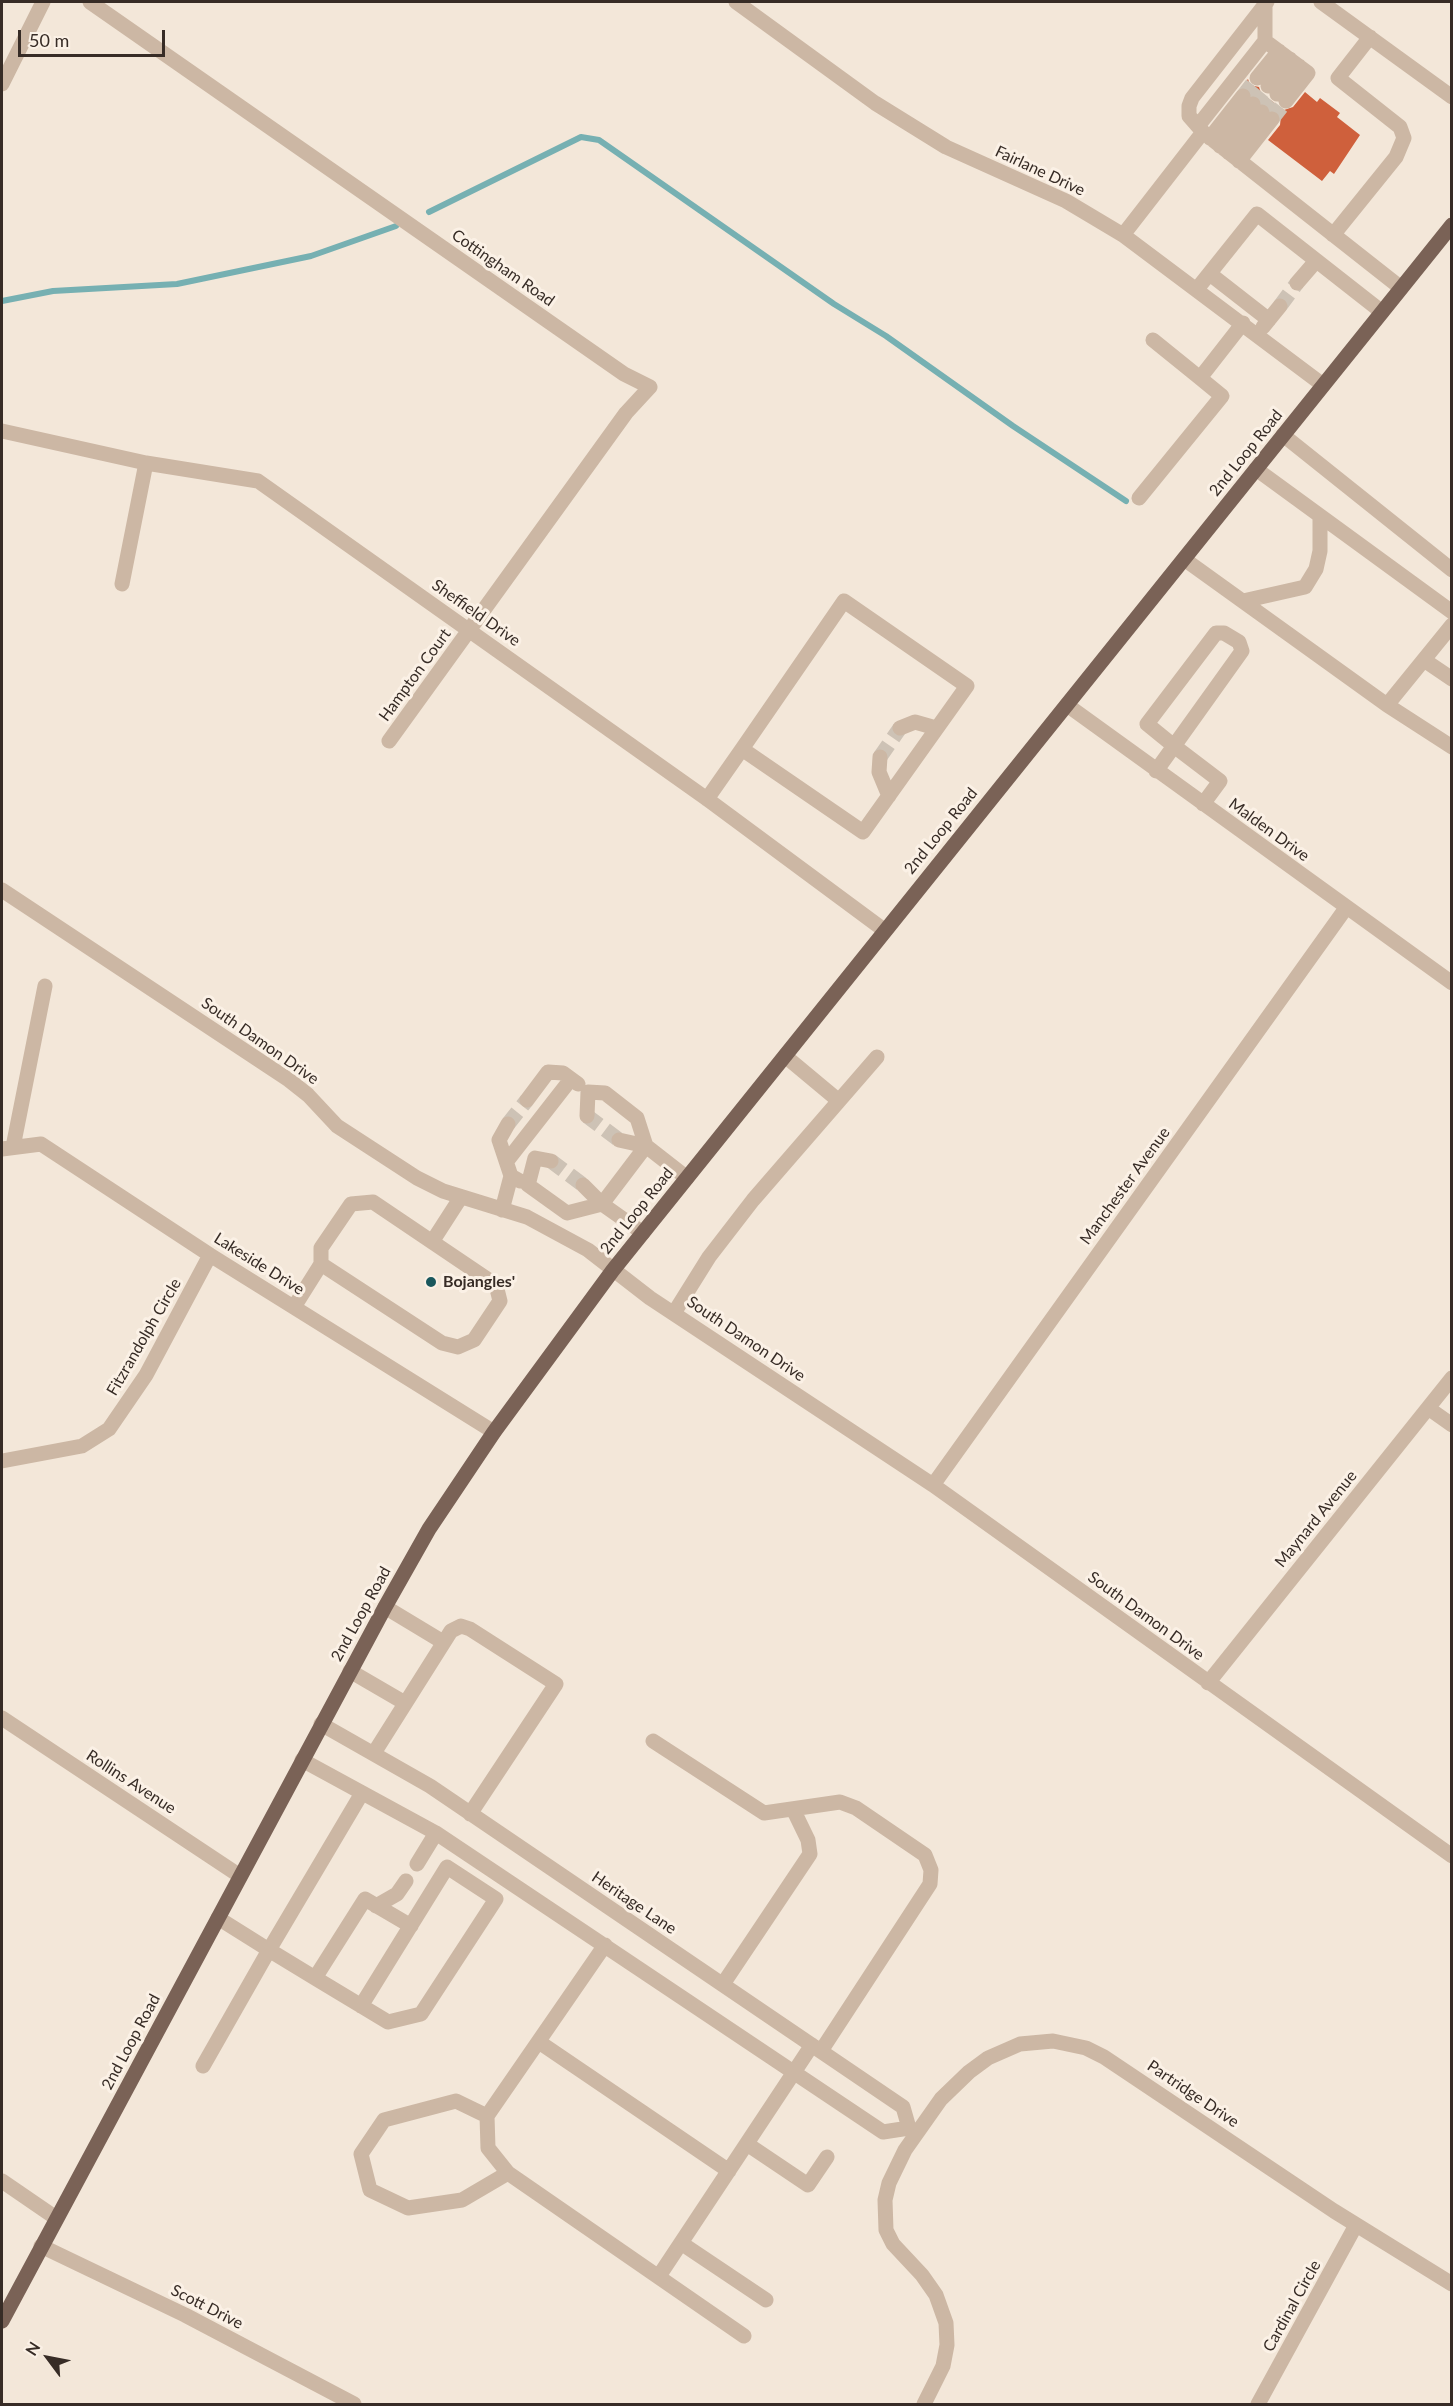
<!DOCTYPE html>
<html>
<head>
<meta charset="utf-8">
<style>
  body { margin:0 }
  #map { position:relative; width:1453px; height:2406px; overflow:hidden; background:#f3e7d9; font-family:Lato,sans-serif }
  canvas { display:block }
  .frame { position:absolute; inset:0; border:3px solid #372c26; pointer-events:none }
  .north { position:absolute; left:18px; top:2328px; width:60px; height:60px; -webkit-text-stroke:4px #fbf1e6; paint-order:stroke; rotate:302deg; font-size:16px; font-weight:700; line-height:24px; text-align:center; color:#372c26 }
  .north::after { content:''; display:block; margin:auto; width:21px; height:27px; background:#372c26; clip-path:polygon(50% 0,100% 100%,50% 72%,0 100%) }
  .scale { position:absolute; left:18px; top:30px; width:147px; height:27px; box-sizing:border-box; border:3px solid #372c26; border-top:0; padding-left:8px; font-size:18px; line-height:21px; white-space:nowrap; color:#372c26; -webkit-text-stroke:4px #fbf1e6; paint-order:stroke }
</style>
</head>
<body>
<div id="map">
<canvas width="1453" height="2406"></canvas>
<div class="frame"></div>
<div class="north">N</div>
<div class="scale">50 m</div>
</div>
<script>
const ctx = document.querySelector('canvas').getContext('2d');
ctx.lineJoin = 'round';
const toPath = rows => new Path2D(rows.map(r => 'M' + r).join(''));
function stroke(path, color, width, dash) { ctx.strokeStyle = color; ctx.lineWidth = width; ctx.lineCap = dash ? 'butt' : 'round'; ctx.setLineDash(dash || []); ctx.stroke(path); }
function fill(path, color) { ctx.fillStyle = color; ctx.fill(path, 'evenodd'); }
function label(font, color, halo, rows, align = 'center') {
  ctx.font = font + ' Lato,sans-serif'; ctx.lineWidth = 6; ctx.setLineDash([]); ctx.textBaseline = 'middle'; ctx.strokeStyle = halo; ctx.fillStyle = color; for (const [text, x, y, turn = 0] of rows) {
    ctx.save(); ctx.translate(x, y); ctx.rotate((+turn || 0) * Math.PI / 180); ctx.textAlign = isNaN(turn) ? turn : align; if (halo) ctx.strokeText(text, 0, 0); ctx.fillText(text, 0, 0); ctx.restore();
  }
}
const stream = toPath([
  [429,212,581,137,599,140,834,304,886,336,1013,426,1126,501],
  [2,301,53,291,177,284,311,256,396,226]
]);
const building = toPath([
  [1248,79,1250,85,1259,87,1261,93,1284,110,1293,107,1305,92,1317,102,1320,98,1340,113,1337,117,1360,135,1334,174,1330,171,1322,181,1268,140,1280,125,1281,116,1262,102,1259,96,1252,95,1249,88,1241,87]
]);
const minorTunnel = toPath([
  [1243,96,1257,78],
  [1253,104,1268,86],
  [1262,112,1277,94],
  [1272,119,1286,101],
  [1280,306,1297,283],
  [880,757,900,728],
  [587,1116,619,1140],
  [508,1124,527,1100],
  [551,1161,583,1185]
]);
const minor = toPath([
  [90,2,624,374,650,387,626,413,389,741],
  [736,2,875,103,946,147,1066,201,1123,235,1323,385],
  [1321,2,1452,97],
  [1265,41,1308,73,1286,101],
  [1257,78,1279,51],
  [2,84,43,2],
  [1268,86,1290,59],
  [1277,94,1299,66],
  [1198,126,1265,41,1265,3],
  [1203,132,1189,116,1189,106,1192,98,1267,2],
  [1210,138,1243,96],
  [1220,146,1253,104],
  [1229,153,1262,112],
  [1239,161,1272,119],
  [1123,235,1203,132,1401,288],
  [1333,235,1396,157,1404,138,1400,127,1338,78,1370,37],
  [1210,274,1269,320],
  [1297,283,1316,261],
  [1197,289,1257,214,1382,312],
  [1263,327,1280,306],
  [1153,340,1200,378],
  [2,431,146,463,258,481,707,799,884,930],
  [1283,435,1452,570],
  [1256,469,1452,612],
  [1139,498,1222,396,1200,378,1243,323],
  [1184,559,1387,705],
  [122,584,146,463],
  [1243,601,1305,587,1316,569,1320,551,1320,516],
  [1452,625,1387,705,1452,747],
  [1424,660,1452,679],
  [1067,705,1452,983],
  [900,728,915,722,936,728],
  [880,757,879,772,889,796],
  [1156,771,1174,746,1242,651,1239,642,1224,633,1216,633,1147,724,1174,746,1220,781,1203,804],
  [707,799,742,749,844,601,967,686,863,832,742,749],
  [2,890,289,1080,308,1095,337,1126,417,1178,443,1191,527,1217,588,1250,650,1298,933,1485,1452,1856],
  [785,1056,839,1101],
  [527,1100,548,1072,563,1073,578,1084],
  [587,1116,588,1092,605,1093,637,1118,646,1146,687,1178],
  [508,1124,499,1140,511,1176],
  [619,1140,646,1146,602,1204,643,1233],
  [13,1147,45,986],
  [2,1149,41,1144,210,1255,494,1432],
  [507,1161,571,1079],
  [551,1161,535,1158,528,1185,567,1213,602,1204,583,1185],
  [502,1210,511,1176,520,1181],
  [432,1242,461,1197],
  [294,1307,321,1264,442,1343,458,1347,474,1340,500,1301,496,1285,373,1202,351,1204,321,1248,321,1264],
  [674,1313,709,1257,753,1200,877,1057],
  [1428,1408,1452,1425],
  [2,1461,82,1446,109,1429,146,1375,210,1255],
  [933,1485,1346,908],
  [385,1607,443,1642],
  [350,1671,405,1703],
  [1208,1683,1452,1378],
  [2,1718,240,1876],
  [321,1724,430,1786,903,2107,909,2128,916,2133],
  [653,1741,764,1813,840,1802,856,1808,925,1855,931,1870,930,1884,821,2051],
  [374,1753,451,1631,461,1626,470,1629,556,1684,470,1814],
  [302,1760,436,1833,883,2132,909,2128],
  [417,1864,436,1833],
  [376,1906,397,1894,406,1881],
  [605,1945,487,2116,488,2148,508,2173,744,2336],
  [315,1978,365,1899,411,1926],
  [723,1984,810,1854,808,1840,793,1809],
  [361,2006,447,1867,496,1899,421,2014,388,2022,315,1978,269,1950,362,1793],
  [539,2042,729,2171],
  [203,2066,269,1950,218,1918],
  [487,2116,456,2101,384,2120,361,2154,370,2190,408,2208,462,2200,508,2173],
  [747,2144,808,2185,827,2157],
  [2,2181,56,2218],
  [681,2243,766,2300],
  [41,2246,185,2315,354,2404],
  [659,2276,812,2045],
  [924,2404,943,2366,947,2345,946,2323,936,2295,922,2275,893,2244,886,2230,885,2200,889,2183,905,2150,941,2099,969,2072,988,2058,1020,2044,1053,2041,1086,2048,1104,2057,1334,2211,1452,2284],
  [1258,2404,1356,2225]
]);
const major = toPath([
  [2,2321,385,1607,429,1529,494,1432,613,1270,1452,225]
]);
const markers = [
  [431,1282,6,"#19575c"]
];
const streetNames = [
  ["Fairlane Drive",1040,171,25],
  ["Cottingham Road",503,268,35],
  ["2nd Loop Road",1246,453,-51],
  ["Sheffield Drive",476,613,35],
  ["Hampton Court",415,675,-54],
  ["Malden Drive",1269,830,36],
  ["2nd Loop Road",941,831,-51],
  ["South Damon Drive",260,1041,35],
  ["Manchester Avenue",1125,1186,-54],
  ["2nd Loop Road",637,1211,-51],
  ["Lakeside Drive",259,1264,32],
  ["Fitzrandolph Circle",144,1337,-60],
  ["South Damon Drive",746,1339,34],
  ["Maynard Avenue",1316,1519,-51],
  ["2nd Loop Road",361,1614,-61],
  ["South Damon Drive",1146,1616,36],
  ["Rollins Avenue",131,1782,33],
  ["Heritage Lane",634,1903,34],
  ["2nd Loop Road",131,2042,-62],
  ["Partridge Drive",1193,2094,34],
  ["Cardinal Circle",1292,2306,-61],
  ["Scott Drive",207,2307,27]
];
const poiNames = [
  ["Bojangles'",443,1282]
];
stroke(stream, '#76b0b2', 6);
fill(building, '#cf603c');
stroke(minorTunnel, '#cdc2b5', 15, [15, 8]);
stroke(minor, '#ccb7a4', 15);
stroke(major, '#7a6256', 15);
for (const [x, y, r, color] of markers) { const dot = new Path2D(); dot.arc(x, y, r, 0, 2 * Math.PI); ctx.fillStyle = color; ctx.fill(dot); stroke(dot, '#fbf1e6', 2); }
label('16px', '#372c26', '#fbf1e6', streetNames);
label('bold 16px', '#372c26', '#fbf1e6', poiNames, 'left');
</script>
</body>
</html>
